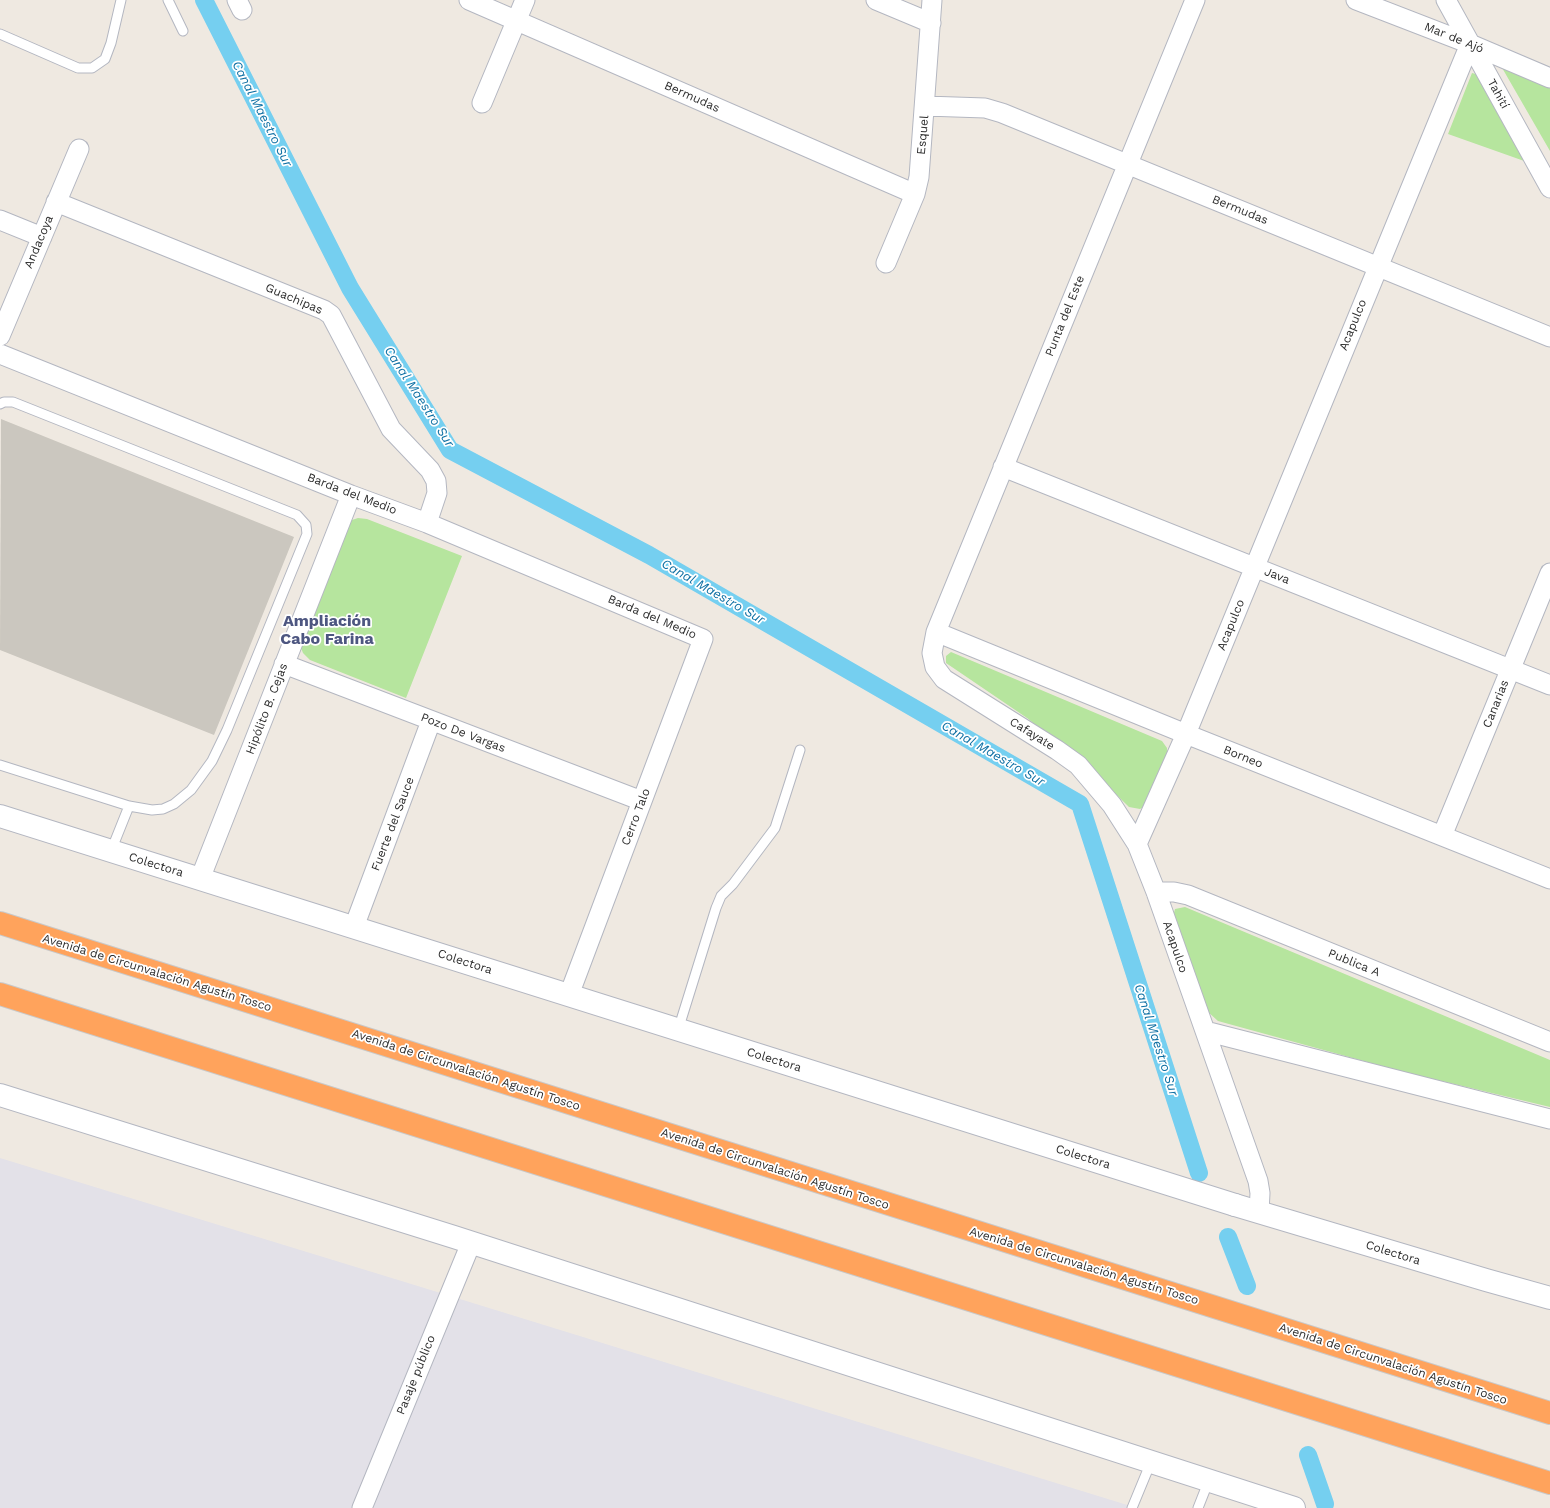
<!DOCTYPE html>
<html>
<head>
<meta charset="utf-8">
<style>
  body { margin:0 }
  canvas { display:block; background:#efe9e1 }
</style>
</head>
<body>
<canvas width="1550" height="1508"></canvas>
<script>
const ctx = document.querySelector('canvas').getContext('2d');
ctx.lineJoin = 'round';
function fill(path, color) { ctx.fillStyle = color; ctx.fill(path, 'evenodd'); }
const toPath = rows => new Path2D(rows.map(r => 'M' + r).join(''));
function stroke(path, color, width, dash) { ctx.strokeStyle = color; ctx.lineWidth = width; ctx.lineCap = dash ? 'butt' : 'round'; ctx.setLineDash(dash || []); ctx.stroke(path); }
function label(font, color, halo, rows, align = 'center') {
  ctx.font = font + ' "Work Sans",sans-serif'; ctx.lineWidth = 3.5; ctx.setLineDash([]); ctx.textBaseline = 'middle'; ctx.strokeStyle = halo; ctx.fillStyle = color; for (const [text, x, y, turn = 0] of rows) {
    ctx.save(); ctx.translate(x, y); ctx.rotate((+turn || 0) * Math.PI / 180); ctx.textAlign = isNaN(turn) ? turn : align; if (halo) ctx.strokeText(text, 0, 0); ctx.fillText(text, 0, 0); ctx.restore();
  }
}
const industrial = toPath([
  [0,1158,408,1283,1137,1508,0,1508]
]);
const green = toPath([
  [1501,66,1550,85,1550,151],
  [1472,73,1483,76,1527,162,1448,134],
  [358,518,367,519,462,556,406,698,310,660,303,653,299,643,349,521],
  [951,652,1162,741,1167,748,1167,757,1147,805,1140,809,1129,807,1093,772,1027,718,946,663,946,656],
  [1185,907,1550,1060,1550,1107,1400,1071,1218,1021,1207,1011,1172,920,1175,909]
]);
const canal = toPath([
  [204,0,350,288,450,450,649,555,1080,804,1199,1173],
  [1228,1237,1247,1286],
  [1308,1455,1325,1504]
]);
const building = toPath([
  [1,419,294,537,214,735,0,650]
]);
const service = toPath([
  [168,0,183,31],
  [0,34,78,68,92,68,105,59,111,43,121,0],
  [0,404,4,402,13,402,297,515,306,525,307,534,227,730,212,761,191,790,174,804,163,809,152,810,129,806,0,765],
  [111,851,129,806],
  [678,1030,716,908,721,896,733,884,775,828,800,750],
  [1132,1508,1151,1462],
  [1198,1508,1209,1480]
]);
const minor = toPath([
  [237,0,242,10],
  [469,0,915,194],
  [876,0,931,23],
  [1195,0,936,632,932,653,935,667,944,679,1057,750,1078,765,1112,805,1137,844,1156,892,1258,1181,1260,1193,1259,1213],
  [1356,0,1470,44,1550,78],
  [1446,0,1550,188],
  [482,103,525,0],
  [925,106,985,108,1002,113,1550,337],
  [56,202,324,310,331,315,391,429,430,470,436,481,437,493,427,523],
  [0,220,42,237],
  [886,263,915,194,919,177,932,0],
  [0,336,79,149],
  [0,354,351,495,427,523,703,639,569,995],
  [1003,467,1550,685],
  [936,632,1186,734,1550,879],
  [284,664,642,801],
  [1442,836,1550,573],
  [1137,844,1186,734,1470,44],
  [200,879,351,495],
  [1156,892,1174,892,1188,895,1550,1042],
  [354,927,431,721],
  [1205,1031,1550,1119],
  [362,1508,471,1243]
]);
const tertiary = toPath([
  [0,816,1235,1205],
  [0,1095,454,1237,1294,1508]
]);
const secondary = toPath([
  [1235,1205,1486,1280,1550,1298]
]);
const motorway = toPath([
  [0,923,1550,1413],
  [0,994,1550,1483]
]);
const streetNames = [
  ["Mar de Ajó",1454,38,22],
  ["Tahití",1498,94,61],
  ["Bermudas",692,97,24],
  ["Esquel",923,135,-85],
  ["Bermudas",1240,210,22],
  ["Andacoya",39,242,-67],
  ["Guachipas",294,299,23],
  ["Punta del Este",1065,316,-68],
  ["Acapulco",1353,325,-68],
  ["Barda del Medio",352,494,21],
  ["Java",1277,576,22],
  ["Barda del Medio",652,617,23],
  ["Acapulco",1231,625,-68],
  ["Canarias",1496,704,-68],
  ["Hipólito B. Cejas",267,709,-69],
  ["Pozo De Vargas",463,733,21],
  ["Cafayate",1032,734,32],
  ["Borneo",1243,757,22],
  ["Cerro Talo",636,817,-69],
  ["Fuerte del Sauce",393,824,-69],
  ["Colectora",156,865,17],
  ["Acapulco",1175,947,71],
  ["Colectora",465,962,18],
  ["Publica A",1354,963,22],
  ["Avenida de Circunvalación Agustín Tosco",157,973,17],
  ["Colectora",774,1060,17],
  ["Avenida de Circunvalación Agustín Tosco",466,1070,18],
  ["Colectora",1083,1157,17],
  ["Avenida de Circunvalación Agustín Tosco",775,1169,18],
  ["Colectora",1393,1253,17],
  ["Avenida de Circunvalación Agustín Tosco",1084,1266,17],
  ["Avenida de Circunvalación Agustín Tosco",1393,1364,18],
  ["Pasaje público",416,1375,-68]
];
const waterNames = [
  ["Canal Maestro Sur",262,114,63],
  ["Canal Maestro Sur",419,397,57],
  ["Canal Maestro Sur",713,592,30],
  ["Canal Maestro Sur",993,754,30],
  ["Canal Maestro Sur",1156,1040,72]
];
const districtNames = [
  ["Ampliación",327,621],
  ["Cabo Farina",327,639]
];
fill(industrial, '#e3e1e8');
fill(green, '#b6e59e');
stroke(canal, '#75cff0', 18);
fill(building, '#cbc7bf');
stroke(service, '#b4b7c1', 11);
stroke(minor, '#b4b7c1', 21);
stroke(tertiary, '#b4b7c1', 24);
stroke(secondary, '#b4b7c1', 24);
stroke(motorway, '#c9c9c9', 24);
stroke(service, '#fff', 9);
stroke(minor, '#fff', 19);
stroke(tertiary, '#fff', 22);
stroke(secondary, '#fff', 22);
stroke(motorway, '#ffa35c', 22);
label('12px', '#2e2e2e', '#fff', streetNames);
label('italic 13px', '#0d6fa3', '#fff', waterNames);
label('bold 16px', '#4d5680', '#fff', districtNames);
</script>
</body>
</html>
